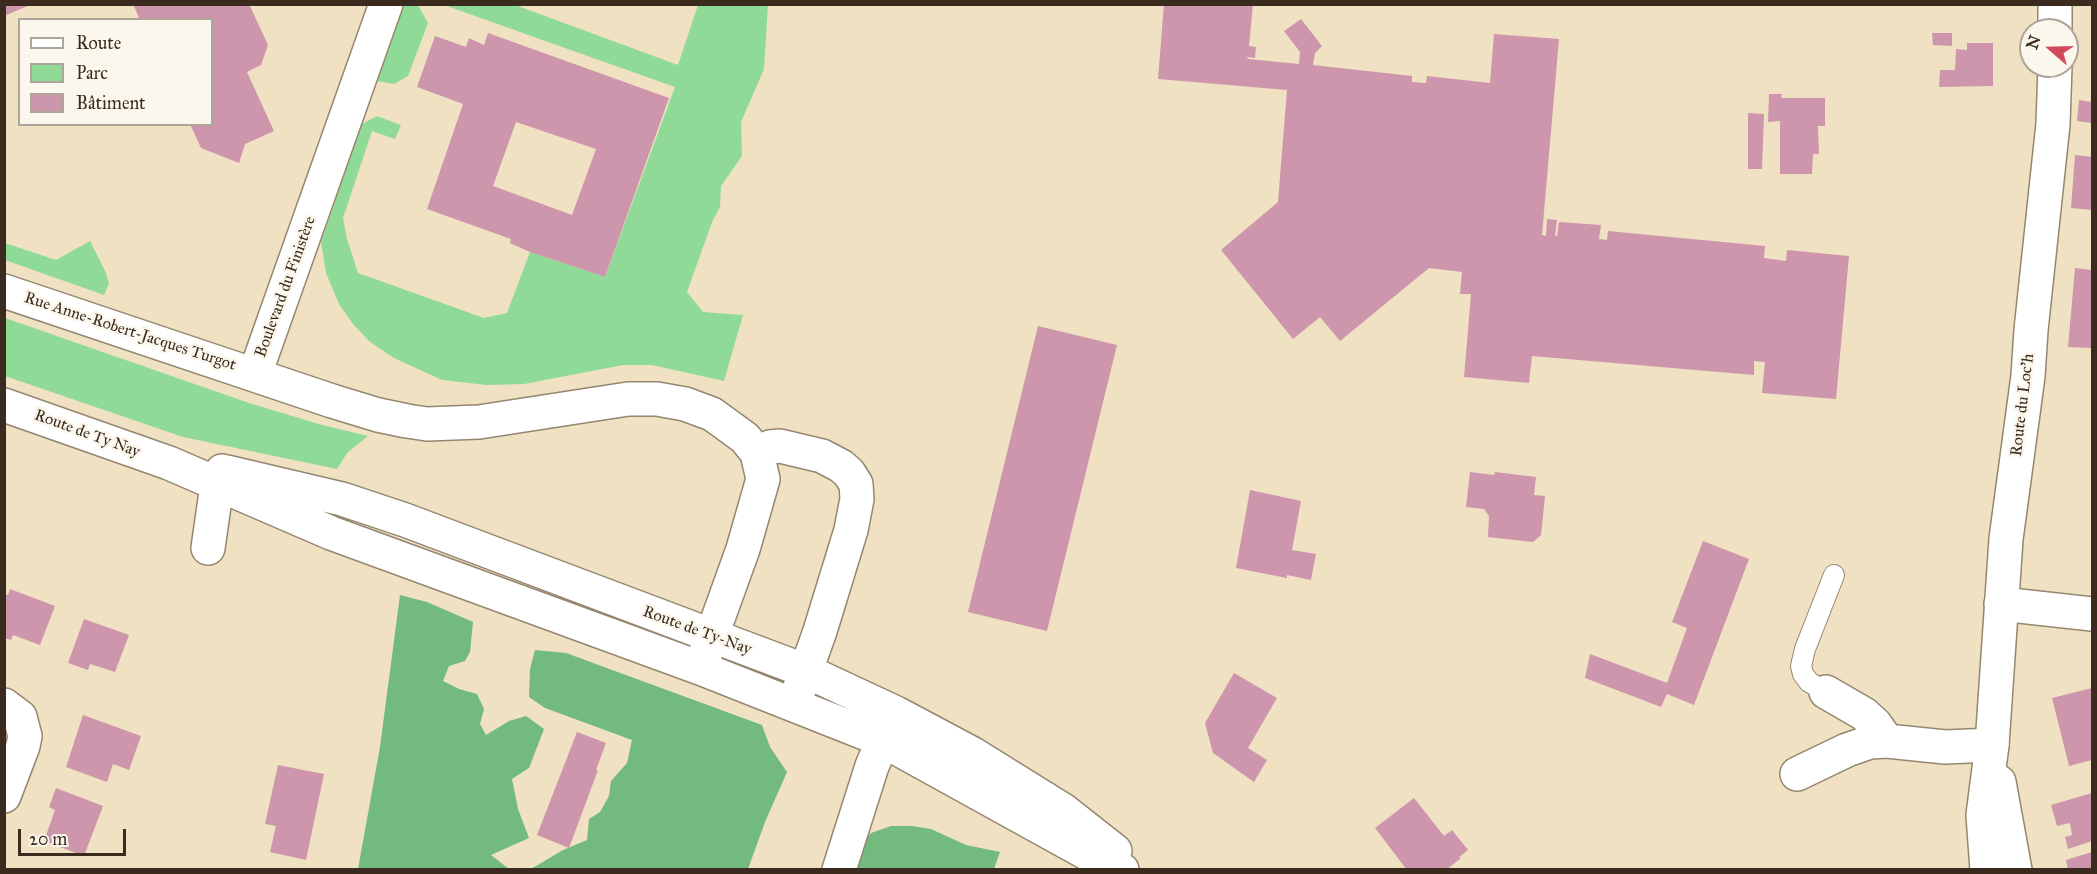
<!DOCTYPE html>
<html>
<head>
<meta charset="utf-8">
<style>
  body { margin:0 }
  #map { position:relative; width:2097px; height:874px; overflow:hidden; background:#efe1c2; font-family:"IM FELL Great Primer",serif }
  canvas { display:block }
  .frame { position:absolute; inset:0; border:6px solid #3b2a1e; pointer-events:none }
  .legend { position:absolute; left:18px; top:18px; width:195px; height:108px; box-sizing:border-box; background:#fbf7ec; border:2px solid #aea59a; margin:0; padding:8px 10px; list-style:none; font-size:18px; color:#3b2a1e }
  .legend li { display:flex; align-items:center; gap:12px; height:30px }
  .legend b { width:30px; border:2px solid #aea59a }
  .north { position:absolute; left:2019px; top:18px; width:60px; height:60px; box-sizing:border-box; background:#fbf7ec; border:2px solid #aea59a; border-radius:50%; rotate:290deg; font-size:16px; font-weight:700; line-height:24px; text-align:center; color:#3b2a1e }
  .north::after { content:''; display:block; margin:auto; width:21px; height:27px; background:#d1495b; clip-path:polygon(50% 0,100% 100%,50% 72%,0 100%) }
  .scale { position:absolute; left:18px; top:829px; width:108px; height:27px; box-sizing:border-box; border:3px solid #3b2a1e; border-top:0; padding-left:8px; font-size:18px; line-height:21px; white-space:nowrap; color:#3b2a1e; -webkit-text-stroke:4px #fbf7ec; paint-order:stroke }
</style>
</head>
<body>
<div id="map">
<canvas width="2097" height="874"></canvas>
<div class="frame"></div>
<ul class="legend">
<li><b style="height:8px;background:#fff"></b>Route</li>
<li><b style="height:16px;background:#8fda96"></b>Parc</li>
<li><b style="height:16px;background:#cd96ac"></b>Bâtiment</li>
</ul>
<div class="north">N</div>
<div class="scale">20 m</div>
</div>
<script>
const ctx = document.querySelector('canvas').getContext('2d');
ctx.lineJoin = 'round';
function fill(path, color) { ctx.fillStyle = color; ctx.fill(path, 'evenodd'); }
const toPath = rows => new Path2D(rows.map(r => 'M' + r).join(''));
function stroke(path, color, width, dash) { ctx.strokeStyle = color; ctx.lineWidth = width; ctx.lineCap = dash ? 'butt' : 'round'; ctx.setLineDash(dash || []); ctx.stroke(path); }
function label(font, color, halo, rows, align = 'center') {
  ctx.font = font + ' "IM FELL Great Primer",serif'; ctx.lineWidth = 5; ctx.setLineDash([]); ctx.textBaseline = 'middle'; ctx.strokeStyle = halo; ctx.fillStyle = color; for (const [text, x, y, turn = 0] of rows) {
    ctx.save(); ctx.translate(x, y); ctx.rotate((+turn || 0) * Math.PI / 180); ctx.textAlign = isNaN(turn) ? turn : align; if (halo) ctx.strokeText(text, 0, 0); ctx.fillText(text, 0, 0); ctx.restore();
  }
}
const green = toPath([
  [404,5,418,5,428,23,408,76,394,84,377,81],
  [444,5,515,5,678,65,698,5,768,5,764,69,741,122,742,156,721,186,720,207,712,222,687,292,703,312,743,315,724,381,652,365,623,365,524,384,487,385,442,380,394,358,370,342,353,324,339,304,326,273,321,242,362,124,377,116,401,125,395,139,372,131,343,218,347,239,358,273,484,318,507,313,530,252,605,277,675,87],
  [90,241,106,273,109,283,104,295,5,260,5,243,56,260],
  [5,318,249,403,322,425,368,436,347,453,337,469,183,437,5,376]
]);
const forest = toPath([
  [400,595,427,602,473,622,470,652,465,661,449,666,443,681,459,689,477,694,484,709,480,724,486,735,509,721,526,716,544,729,529,768,512,779,518,809,529,838,491,855,509,869,358,869,380,747],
  [535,650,566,653,762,725,770,747,787,772,765,822,748,869,531,869,563,850,587,840,589,819,600,812,609,796,611,781,627,763,632,740,545,708,529,697,530,669],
  [891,826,912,826,931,829,966,845,1000,852,994,869,840,870,871,833]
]);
const building = toPath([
  [133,4,249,4,268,45,261,65,247,72,274,131,245,144,239,163,201,148,190,124,212,124,212,20,140,20],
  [1164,4,1253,4,1249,46,1256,47,1255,58,1247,57,1248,59,1299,64,1300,52,1284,31,1301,19,1322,46,1315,53,1313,65,1412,76,1412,82,1426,83,1427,76,1490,83,1494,34,1559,39,1542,235,1546,236,1547,219,1557,220,1555,236,1557,236,1559,222,1601,225,1599,239,1607,240,1608,231,1765,246,1764,258,1786,261,1787,250,1849,256,1836,399,1762,393,1765,362,1754,361,1754,375,1532,356,1529,383,1464,377,1471,294,1460,294,1462,272,1429,268,1340,341,1320,317,1293,339,1221,250,1278,202,1287,90,1158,79],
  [4,5,30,5,4,16],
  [488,33,669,98,605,277,530,252,510,243,511,239,427,209,463,104,417,87,435,36,466,47,469,38,484,45],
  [516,122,596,149,572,215,493,186],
  [1932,33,1952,33,1952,46,1933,45],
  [1967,43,1993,43,1993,86,1939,87,1940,70,1955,70,1956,49,1967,50],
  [1769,94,1782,94,1781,98,1825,98,1825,126,1818,126,1819,154,1813,154,1812,174,1780,174,1780,121,1768,122],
  [2079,100,2092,102,2092,123,2077,121],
  [1748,113,1764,114,1762,169,1748,169],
  [2075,155,2092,157,2092,210,2071,208],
  [2075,268,2092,270,2092,348,2068,347],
  [1038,326,1117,345,1047,631,968,612],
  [1470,472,1494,475,1495,472,1536,477,1534,495,1545,496,1541,535,1533,542,1488,537,1489,516,1484,509,1466,507],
  [1250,490,1301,501,1292,550,1316,554,1311,580,1287,575,1287,578,1236,568],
  [1703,541,1749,559,1694,705,1667,694,1661,707,1585,678,1590,654,1667,683,1687,628,1672,622],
  [10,589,55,606,40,645,13,635,11,640,4,638,4,594,8,595],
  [84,619,129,635,115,672,90,664,88,670,68,663],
  [1234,673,1277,698,1248,748,1267,760,1254,782,1213,753,1205,723],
  [2092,688,2092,760,2069,766,2052,698],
  [83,715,141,736,129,770,113,764,107,782,66,767],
  [577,732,606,743,596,770,598,770,569,848,537,835],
  [278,765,324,774,306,860,270,852,276,826,265,824],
  [56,788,103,806,84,856,44,841,55,810,49,807],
  [2092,793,2092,841,2068,849,2065,837,2072,835,2070,823,2057,826,2051,805],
  [1414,798,1444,836,1452,830,1468,850,1459,857,1461,858,1446,870,1407,870,1375,828],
  [2092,852,2092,870,2068,870,2066,860]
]);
const service = toPath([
  [1826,692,1809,682,1803,674,1801,666,1805,649,1834,575]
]);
const minor = toPath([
  [4,291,332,401,378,415,407,421,427,424,479,422,628,399,657,399,685,404,712,414,745,438,757,453,763,479,743,549,702,663],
  [255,374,386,4],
  [757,453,770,447,780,446,822,456,841,466,849,473,856,484,857,499,851,530,820,631,794,704],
  [208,548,217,485,222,471],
  [2001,604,2092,614],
  [1826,692,1864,714,1875,724,1887,741],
  [4,705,20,717,25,736,23,746,4,796],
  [1797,774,1847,750,1870,742,1887,741,1945,747,1992,745],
  [839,870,872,766,894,716]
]);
const secondary = toPath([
  [2055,30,2055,4],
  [4,405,169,463,331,533,700,668,882,740,1092,856,1122,870],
  [227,472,342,499,405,520,806,671,896,713,973,754,1063,810,1115,851],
  [1999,782,2015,870],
  [1987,870,1983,815,1992,745,2006,539,2028,376,2031,330,2053,124,2055,66]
]);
const streetNames = [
  ["Boulevard du Finistère",286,287,-70],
  ["Rue Anne-Robert-Jacques Turgot",130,332,18],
  ["Route du Loc'h",2023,405,-83],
  ["Route de Ty Nay",87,434,20],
  ["Route de Ty-Nay",697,631,20]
];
fill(green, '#8fda96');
fill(forest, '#73ba7f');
fill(building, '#cd96ac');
stroke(service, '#958670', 22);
stroke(minor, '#958670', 36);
stroke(secondary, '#958670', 36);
stroke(service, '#fff', 20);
stroke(minor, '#fff', 33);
stroke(secondary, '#fff', 33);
label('16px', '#3b2a1e', '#fbf7ec', streetNames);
</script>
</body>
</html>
